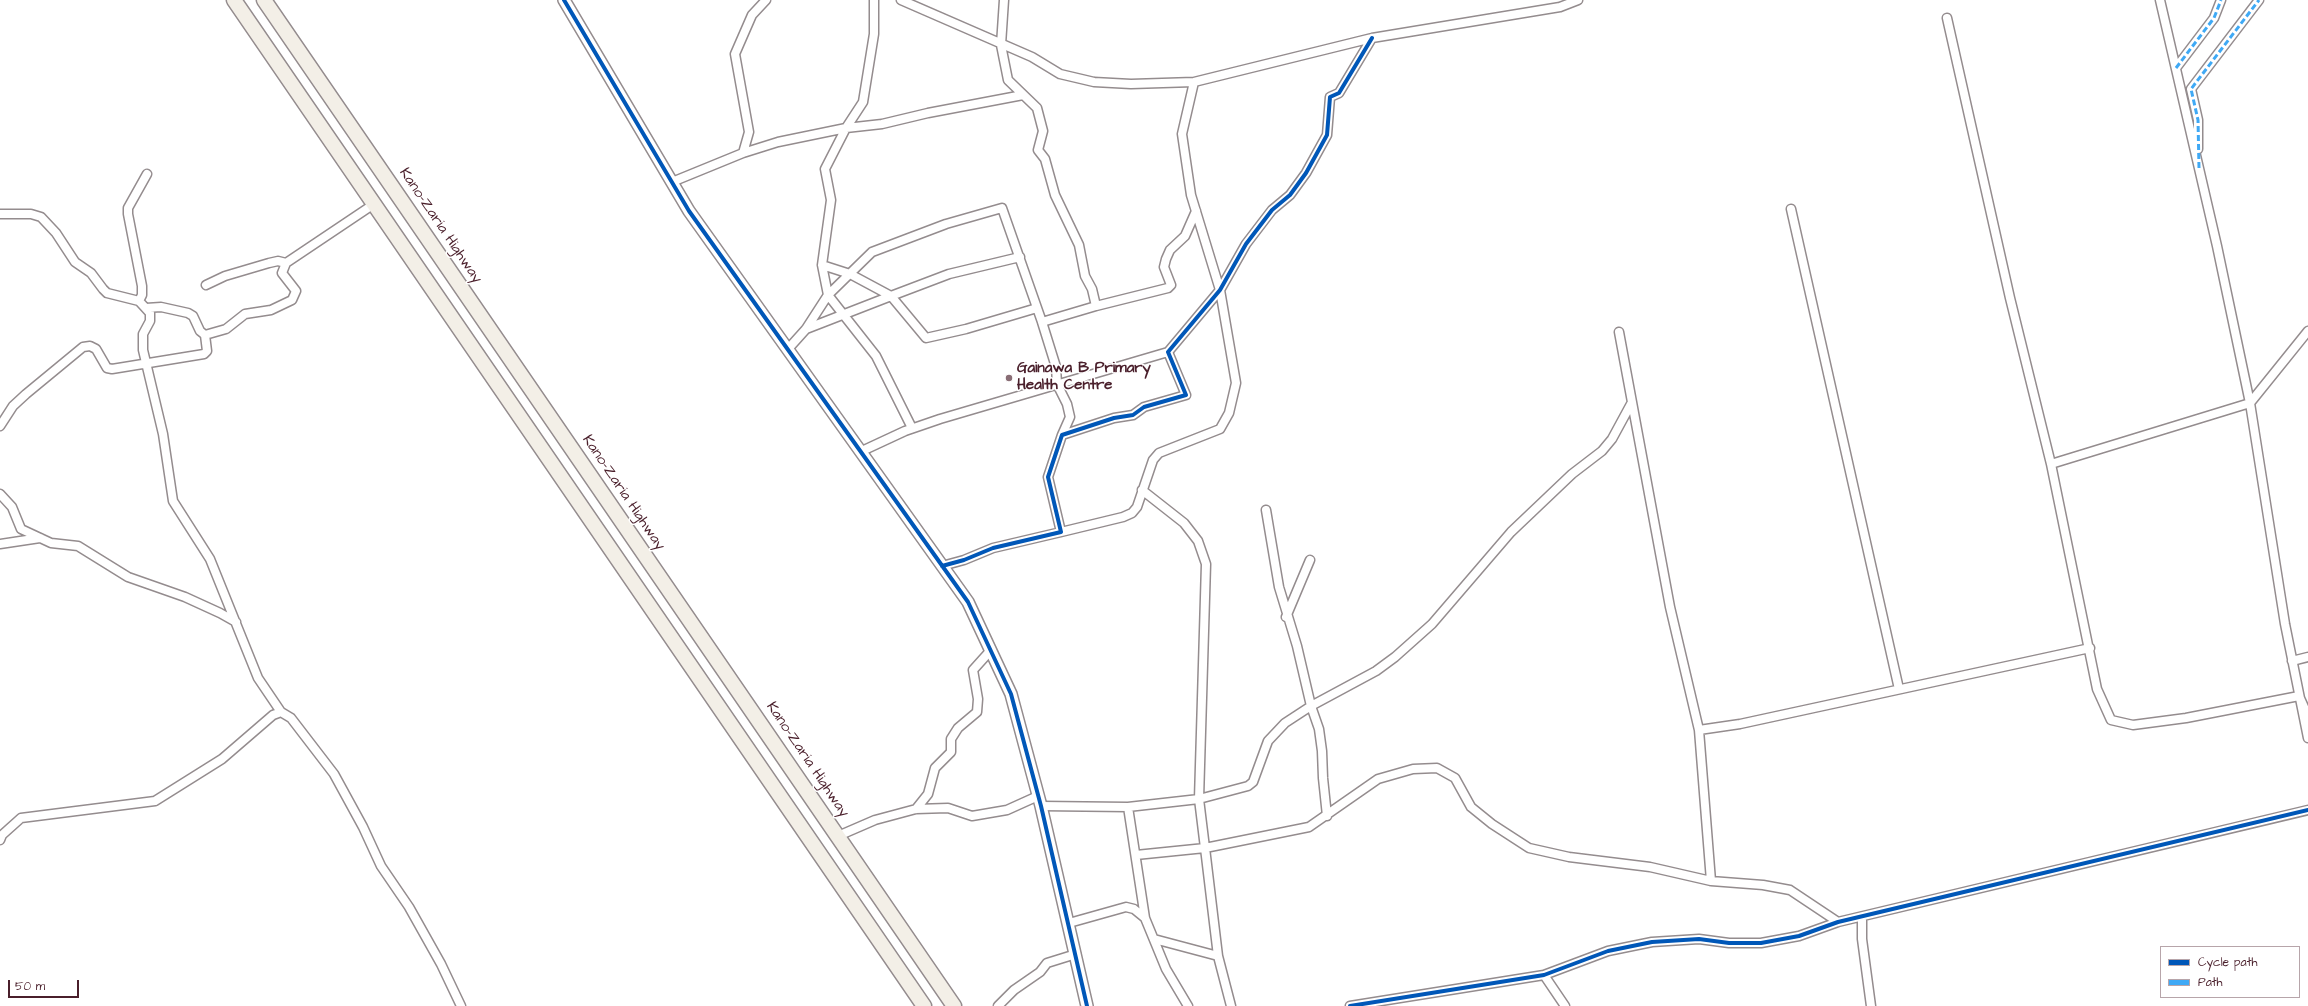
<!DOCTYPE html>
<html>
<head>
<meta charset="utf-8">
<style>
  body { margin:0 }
  #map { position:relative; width:2308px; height:1006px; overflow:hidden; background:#fff; font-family:"Architects Daughter",sans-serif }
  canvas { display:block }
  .legend { position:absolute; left:2160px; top:946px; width:140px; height:52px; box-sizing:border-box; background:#fff; border:1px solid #b7a5aa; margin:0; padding:5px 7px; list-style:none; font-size:12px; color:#4a1f2b }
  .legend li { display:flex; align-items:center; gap:8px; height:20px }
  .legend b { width:20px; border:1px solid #b7a5aa }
  .scale { position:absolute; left:8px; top:980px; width:71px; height:18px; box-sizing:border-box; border:2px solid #4a1f2b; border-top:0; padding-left:5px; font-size:12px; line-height:14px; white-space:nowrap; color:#4a1f2b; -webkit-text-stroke:3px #fff; paint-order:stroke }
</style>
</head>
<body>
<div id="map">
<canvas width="2308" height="1006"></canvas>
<ul class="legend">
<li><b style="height:5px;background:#0057b8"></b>Cycle path</li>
<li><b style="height:5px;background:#3fa9f5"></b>Path</li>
</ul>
<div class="scale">50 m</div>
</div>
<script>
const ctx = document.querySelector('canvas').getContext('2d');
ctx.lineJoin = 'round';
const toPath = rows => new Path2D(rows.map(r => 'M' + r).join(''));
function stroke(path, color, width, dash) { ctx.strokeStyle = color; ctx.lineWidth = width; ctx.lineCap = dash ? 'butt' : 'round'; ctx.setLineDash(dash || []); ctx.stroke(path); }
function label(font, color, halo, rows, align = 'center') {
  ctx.font = font + ' "Architects Daughter",sans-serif'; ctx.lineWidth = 3; ctx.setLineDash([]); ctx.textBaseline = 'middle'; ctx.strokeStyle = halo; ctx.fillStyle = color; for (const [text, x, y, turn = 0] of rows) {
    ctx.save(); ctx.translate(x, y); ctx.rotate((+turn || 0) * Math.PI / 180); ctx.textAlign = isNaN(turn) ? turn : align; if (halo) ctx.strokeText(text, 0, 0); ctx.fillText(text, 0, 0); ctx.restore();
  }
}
const minor = toPath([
  [901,0,1032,57,1060,74,1094,82,1131,84,1194,82,1372,38,1560,7,1578,0],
  [1004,0,1001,45,1008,80,1037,108,1043,131,1038,150,1045,159,1055,195,1079,245,1085,276,1092,289,1096,306,1042,322,1056,367,1057,384,1067,404,1070,417,1062,435],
  [2160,0,2217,246,2250,403,2285,624,2308,738],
  [1947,18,2010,298,2051,464],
  [2176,68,2214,18,2221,0],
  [2198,149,2198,120,2191,89,2259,0],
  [743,153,749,132,735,54,752,15,766,0],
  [672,182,743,153,778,142,846,128,863,102,874,34,874,0],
  [1791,209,1899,689],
  [0,214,31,214,41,217,56,233,75,262,91,273,103,289,107,293,139,301,150,313,150,321,143,334,143,350,163,434,173,501,210,559,258,678,281,712],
  [822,265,850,274,891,296,949,274,1020,257],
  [206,285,225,276,269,263,278,261,286,263],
  [139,301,142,295,142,286,128,214,128,208,147,174],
  [1096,306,1168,288,1171,285,1164,267,1166,259,1170,250,1185,236,1196,211],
  [146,308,161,307,188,313,193,316,200,331,205,335],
  [806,329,891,296,926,338,966,329,1037,308],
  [2308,331,2250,403,2051,464,2097,689,2111,720,2133,725,2186,718,2299,696,2308,716],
  [1619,332,1670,607,1699,730,1711,881],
  [788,349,806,329,828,295,872,252,946,224,1002,208,1042,322],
  [0,426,13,406,26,394,83,347,90,346,96,349,107,368,112,369,204,354,207,351,205,335,226,329,245,314,271,310,292,300,296,291,282,273,286,263,374,204],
  [912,428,876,356,828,295,822,265,831,200,825,169,846,128,882,124,928,113,1023,95],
  [862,451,905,431,940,419,1168,352],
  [1142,490,1184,523,1198,541,1206,564,1199,799,1248,786,1253,782,1268,741,1285,723,1311,706,1297,646,1279,587,1266,510],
  [0,494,12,507,21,529,51,543,78,546,128,577,185,597,220,613,236,622],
  [1061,532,1123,517,1132,513,1137,507,1153,460,1159,453,1220,429,1229,413,1236,383,1220,290,1191,195,1182,134,1194,82],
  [0,544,40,538],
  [942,566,964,560,993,548,1061,532,1048,477,1062,435,1114,418,1133,415,1144,407,1186,395,1168,352,1220,290,1246,244,1272,210,1290,195,1306,173,1327,135,1330,97,1339,93,1372,38],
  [1286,617,1310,560],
  [2292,661,2308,657],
  [1699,730,1740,724,2090,648],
  [1041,806,1128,807,1145,918,1166,969,1188,1006],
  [1128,807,1199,799,1205,848,1309,827,1378,779,1413,769,1437,768,1455,778,1471,807,1492,824,1529,848,1569,857,1650,867,1711,881,1763,885,1790,890,1838,922],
  [916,809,928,794,935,768,951,752,951,739,958,728,977,712,978,699,973,670,991,650],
  [1327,816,1323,778,1322,751,1319,729,1311,706,1376,671,1395,657,1432,624,1511,532,1572,474,1602,451,1612,439,1631,404],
  [838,836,875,820,916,809,948,808,972,816,1007,810,1038,796],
  [0,840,2,835,21,818,155,801,222,759,273,715,281,712,291,718,334,774,363,827,381,866,409,907,441,964,461,1006],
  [1136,855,1205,848,1218,956],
  [1862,917,1862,939,1871,1006],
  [1069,923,1126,907,1134,909,1145,918],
  [1154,939,1218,956,1231,1006],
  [1544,975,1565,1006],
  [998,1006,1014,990,1040,972,1047,963,1076,954],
  [1350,1006,1544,975,1608,951,1652,942,1699,939,1729,943,1761,943,1799,936,1838,922,2308,810]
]);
const tertiary = toPath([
  [564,0,689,211,968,602,1011,694,1041,806,1087,1006]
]);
const trunk = toPath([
  [234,0,924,1006],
  [264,0,954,1006]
]);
const quiet = toPath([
  [2176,68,2214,18,2221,0],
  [2199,168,2198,120,2191,89,2259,0]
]);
const cycleway = toPath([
  [564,0,689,211,968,602,1011,694,1041,806,1087,1006],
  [942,566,964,560,993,548,1061,532,1048,477,1062,435,1114,418,1133,415,1144,407,1186,395,1168,352,1220,290,1246,244,1272,210,1290,195,1306,173,1327,135,1330,97,1339,93,1372,38],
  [1350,1006,1544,975,1608,951,1652,942,1699,939,1729,943,1761,943,1799,936,1838,922,2308,810]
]);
const markers = [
  [1009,378,4,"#896d75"]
];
const streetNames = [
  ["Kano-Zaria Highway",440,226,56],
  ["Kano-Zaria Highway",623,493,56],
  ["Kano-Zaria Highway",807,760,56]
];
const poiNames = [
  ["Gainawa B Primary",1017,369],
  ["Health Centre",1017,386]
];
stroke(minor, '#948c8e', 11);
stroke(tertiary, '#948c8e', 14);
stroke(trunk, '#948c8e', 17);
stroke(minor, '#fff', 8);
stroke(tertiary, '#fff', 11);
stroke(trunk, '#f3efe7', 14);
stroke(quiet, '#3fa9f5', 3, [6, 3]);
stroke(cycleway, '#0057b8', 4);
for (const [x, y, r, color] of markers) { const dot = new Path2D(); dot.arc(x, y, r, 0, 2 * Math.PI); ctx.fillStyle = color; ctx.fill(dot); stroke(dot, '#fff', 1.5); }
label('15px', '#4a1f2b', '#fff', streetNames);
label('bold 15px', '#4a1f2b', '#fff', poiNames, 'left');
</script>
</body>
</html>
